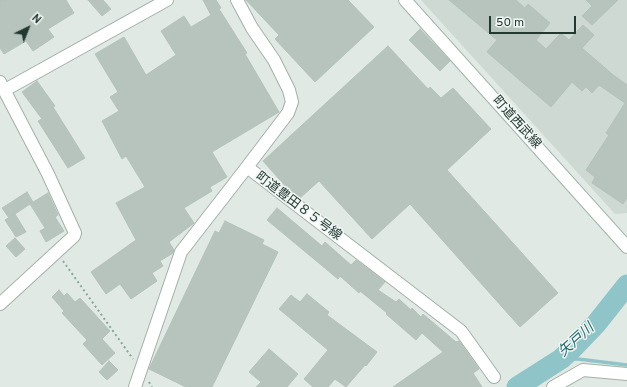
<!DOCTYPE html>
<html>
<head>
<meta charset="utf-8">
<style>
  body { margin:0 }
  #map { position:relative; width:627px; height:387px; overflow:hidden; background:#e1e9e4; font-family:Overpass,sans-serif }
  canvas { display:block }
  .north { position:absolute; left:8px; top:8px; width:40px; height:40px; -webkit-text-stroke:3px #f0f6f3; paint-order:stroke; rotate:43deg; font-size:11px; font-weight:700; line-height:16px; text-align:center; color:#233830 }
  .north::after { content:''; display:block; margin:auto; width:14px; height:18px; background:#233830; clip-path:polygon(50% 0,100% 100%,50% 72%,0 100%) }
  .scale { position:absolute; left:489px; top:16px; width:87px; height:18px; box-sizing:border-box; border:2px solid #233830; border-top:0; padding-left:5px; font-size:12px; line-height:14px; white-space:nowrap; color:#233830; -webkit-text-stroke:3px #f0f6f3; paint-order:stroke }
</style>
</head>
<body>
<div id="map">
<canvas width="627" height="387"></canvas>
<div class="north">N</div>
<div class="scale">50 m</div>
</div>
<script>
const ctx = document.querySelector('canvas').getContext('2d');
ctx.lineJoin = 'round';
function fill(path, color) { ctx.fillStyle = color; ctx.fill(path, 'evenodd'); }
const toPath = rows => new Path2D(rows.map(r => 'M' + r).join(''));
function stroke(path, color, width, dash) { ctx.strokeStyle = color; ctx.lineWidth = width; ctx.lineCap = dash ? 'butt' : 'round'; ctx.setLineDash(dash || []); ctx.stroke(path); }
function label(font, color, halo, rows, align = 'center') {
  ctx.font = font + ' Overpass,"Noto Sans JP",sans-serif'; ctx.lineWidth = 3; ctx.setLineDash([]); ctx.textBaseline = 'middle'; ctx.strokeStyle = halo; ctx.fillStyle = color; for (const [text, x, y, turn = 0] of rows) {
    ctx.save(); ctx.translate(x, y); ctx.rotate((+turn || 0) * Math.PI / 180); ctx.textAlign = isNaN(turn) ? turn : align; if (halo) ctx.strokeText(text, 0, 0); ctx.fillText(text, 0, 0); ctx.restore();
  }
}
const built = toPath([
  [421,0,627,0,627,213,615,214]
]);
const stream = toPath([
  [561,359,578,359,627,365]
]);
const river = toPath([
  [517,387,561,359,572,349,596,324,627,285]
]);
const building = toPath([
  [0,0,66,0,74,13,48,29,54,37,33,51,26,41,4,54,0,48,0,0],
  [88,0,103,0,111,9,102,16,88,0],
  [203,0,216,0,221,8,219,9,247,53,245,54,279,112,212,152,227,177,210,187,212,191,184,208,194,223,169,242,174,250,173,253,160,261,163,266,152,273,157,281,131,299,120,284,106,294,91,272,136,240,116,203,145,187,126,156,122,159,102,121,119,111,110,97,118,92,95,54,124,37,146,75,176,55,161,31,184,16,191,27,211,15,203,0],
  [246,0,348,0,374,27,315,82,275,39,279,35,246,0],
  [449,0,516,0,525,8,528,4,550,23,536,40,546,49,561,33,569,40,583,25,594,35,582,48,612,74,627,85,627,198,623,204,592,183,595,177,586,170,609,135,606,133,625,103,599,85,592,93,586,87,582,91,572,82,551,107,487,52,497,40,449,0],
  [586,0,618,0,592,25,582,16,592,6,586,0],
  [420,29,450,61,440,71,409,40,420,29],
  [388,46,428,89,430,87,441,98,453,88,491,129,447,170,558,293,520,327,410,204,372,239,319,181,300,198,288,189,263,161,388,46],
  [37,81,55,106,53,107,85,158,68,168,38,121,42,119,22,92,37,81],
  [27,192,33,202,9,218,2,208,27,192],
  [48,193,58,215,55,217,64,231,46,242,40,231,45,228,30,204,48,193],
  [277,208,322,246,325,242,351,265,356,260,385,282,378,290,396,302,399,299,411,310,412,308,421,317,423,314,456,342,459,341,479,369,473,373,482,387,393,387,443,352,422,333,416,340,386,314,387,313,360,291,359,293,340,276,338,279,267,220,277,208],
  [15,214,26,232,16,237,5,220,15,214],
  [225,221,264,240,262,244,278,252,212,387,186,387,149,369,215,231,219,233,225,221],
  [15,238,25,249,16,257,6,246,15,238],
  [59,290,64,296,67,293,75,302,80,298,110,331,102,339,115,353,102,365,83,344,87,340,62,313,64,311,52,297,59,290],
  [307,294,329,312,327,315,377,352,366,366,365,365,346,387,335,379,328,387,313,387,304,379,328,350,279,309,291,295,300,302,307,294],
  [269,349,298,374,287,387,256,387,261,382,249,372,269,349],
  [109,361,118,370,107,380,99,372,109,361]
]);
const path = toPath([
  [63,261,133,359],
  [149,382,152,387]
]);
const street = toPath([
  [237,0,252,28,274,60,289,90,292,102,288,113,247,167,461,331,494,377],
  [0,82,48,174,75,233,74,236,0,304],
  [5,90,167,0],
  [135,387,181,252,247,167],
  [553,387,583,370,627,374]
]);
const secondary = toPath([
  [405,0,627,247]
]);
const streetNames = [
  ["町道西武線",516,123,48],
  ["町道豊田８５号線",298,207,37]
];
const waterNames = [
  ["矢戸川",577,341,-42]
];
fill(built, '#cfd9d3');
stroke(stream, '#8fc5c8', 3.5);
stroke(river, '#8fc5c8', 21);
fill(building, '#b6c4bd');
stroke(building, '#b4c2bb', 1);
stroke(street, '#a4b0aa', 14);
stroke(secondary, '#a1b4ab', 14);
stroke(path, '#85a99a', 2, [2, 3]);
stroke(street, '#fff', 12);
stroke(secondary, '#fff', 12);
label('13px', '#233830', '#f0f6f3', streetNames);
label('italic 14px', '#25676c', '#f0f6f3', waterNames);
</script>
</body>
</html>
